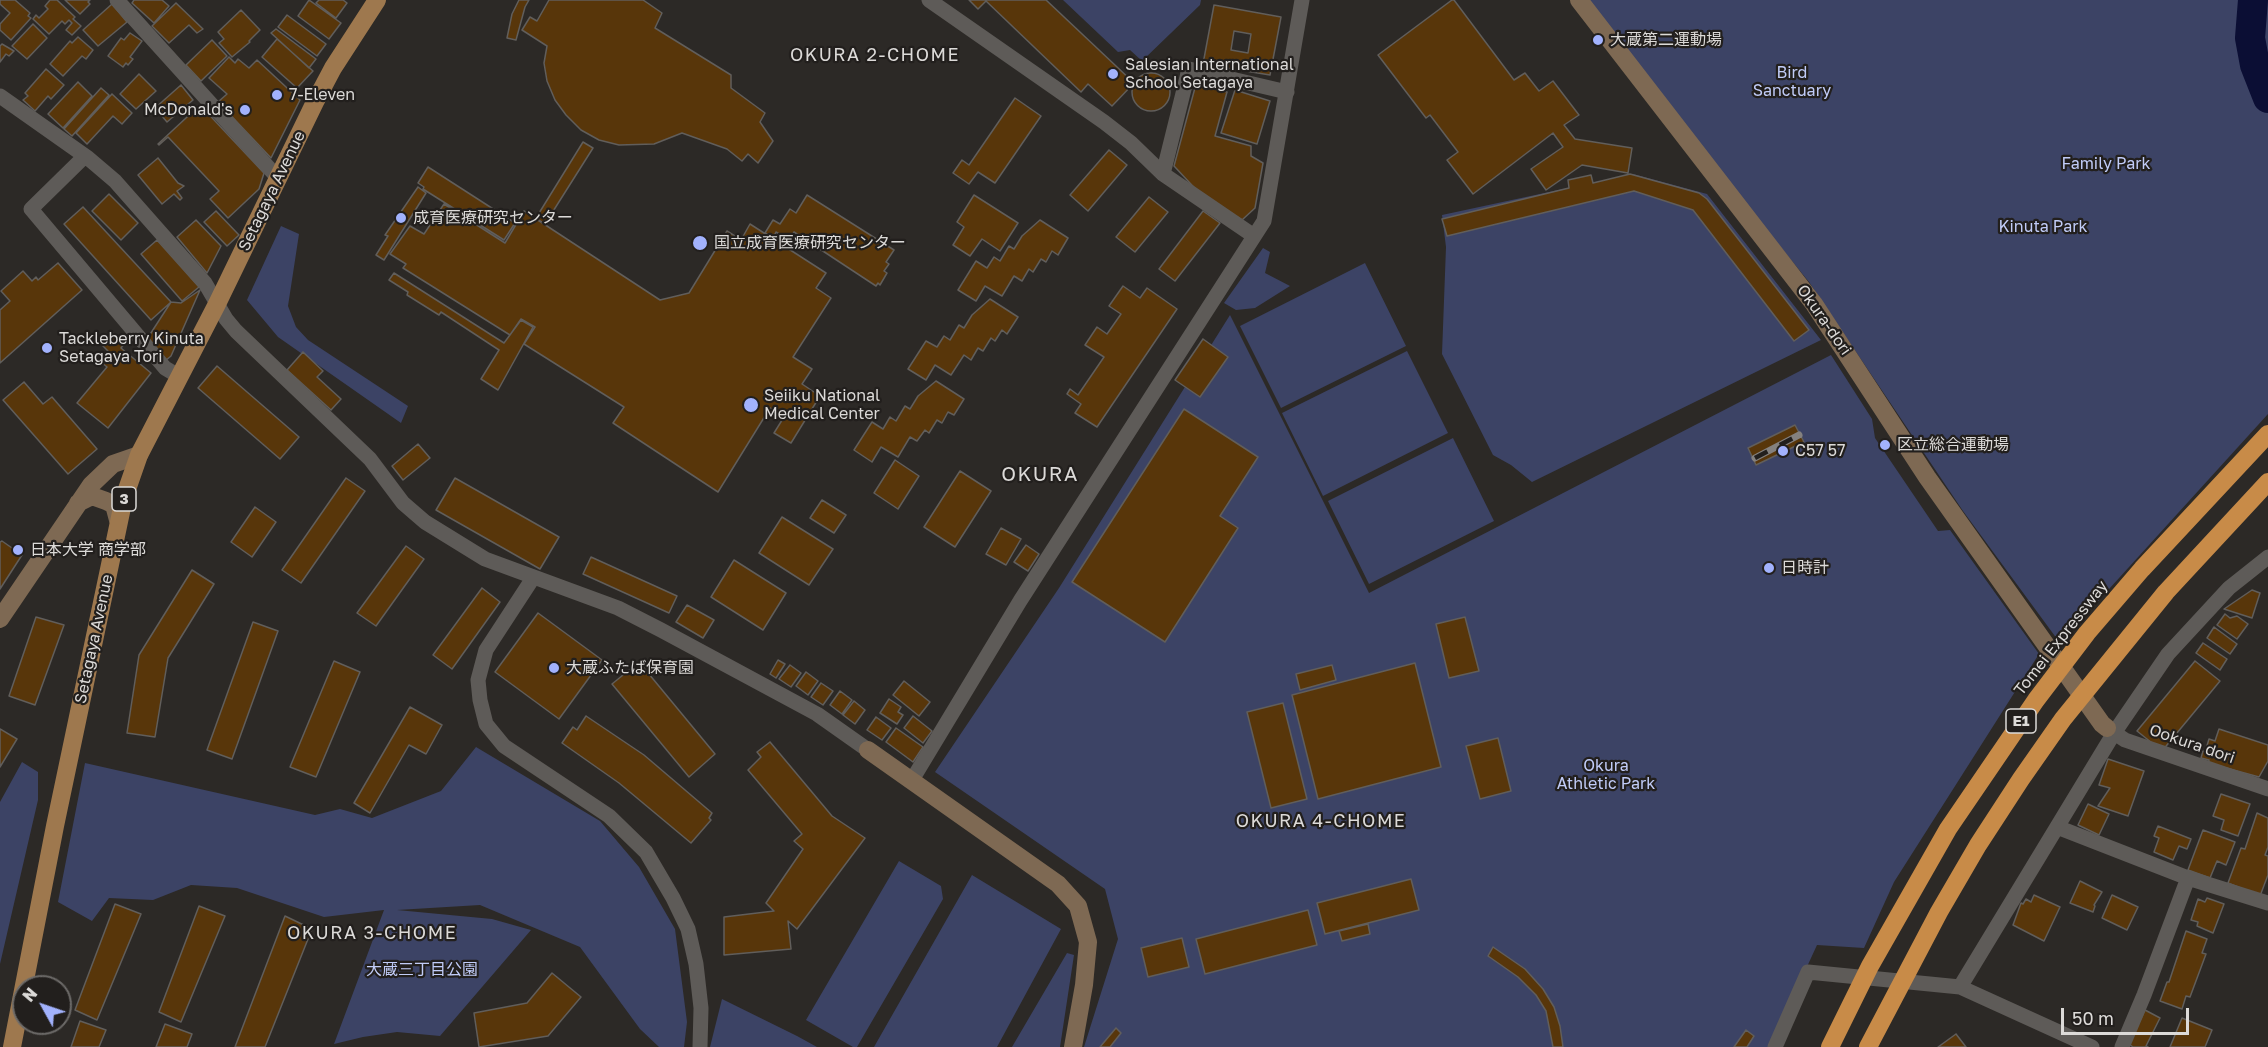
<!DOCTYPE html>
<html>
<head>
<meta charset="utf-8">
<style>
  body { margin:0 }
  #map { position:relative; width:2268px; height:1047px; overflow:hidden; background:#2c2926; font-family:"Golos Text",sans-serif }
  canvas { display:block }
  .north { position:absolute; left:12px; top:975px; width:60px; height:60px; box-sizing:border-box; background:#221f1d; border:2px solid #6c6a68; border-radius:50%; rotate:310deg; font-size:16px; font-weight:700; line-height:24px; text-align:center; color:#dcdad8 }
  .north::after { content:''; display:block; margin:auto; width:21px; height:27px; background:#a2b2fd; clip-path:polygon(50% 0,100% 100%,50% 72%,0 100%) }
  .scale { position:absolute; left:2061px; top:1008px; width:128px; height:27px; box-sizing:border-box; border:3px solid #dcdad8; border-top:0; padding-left:8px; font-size:18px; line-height:21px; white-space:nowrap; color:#dcdad8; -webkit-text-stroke:4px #221f1d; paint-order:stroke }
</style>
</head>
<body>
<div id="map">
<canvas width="2268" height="1047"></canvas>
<div class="north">N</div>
<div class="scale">50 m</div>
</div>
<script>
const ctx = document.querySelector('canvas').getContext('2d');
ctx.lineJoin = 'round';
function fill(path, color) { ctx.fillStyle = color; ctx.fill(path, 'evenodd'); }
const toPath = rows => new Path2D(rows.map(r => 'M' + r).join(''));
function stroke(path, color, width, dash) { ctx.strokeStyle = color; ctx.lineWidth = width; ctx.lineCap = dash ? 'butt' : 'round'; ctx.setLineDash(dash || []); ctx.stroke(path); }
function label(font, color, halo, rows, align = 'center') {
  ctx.font = font + ' "Golos Text","Noto Sans JP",sans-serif'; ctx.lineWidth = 4.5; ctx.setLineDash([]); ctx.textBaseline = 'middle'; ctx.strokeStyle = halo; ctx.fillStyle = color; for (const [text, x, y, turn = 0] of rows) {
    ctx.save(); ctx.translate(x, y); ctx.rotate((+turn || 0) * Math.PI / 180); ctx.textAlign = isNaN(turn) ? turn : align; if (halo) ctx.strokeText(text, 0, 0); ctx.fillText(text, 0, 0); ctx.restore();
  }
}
const green = toPath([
  [1063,0,1201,0,1200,5,1142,61,1130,50,1118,52],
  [1586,0,2268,0,2268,414,2060,643,1963,511,1809,282,1709,159],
  [1633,174,1707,194,1821,340,1532,482,1511,465,1493,455,1442,354,1446,247,1442,215],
  [281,226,299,234,288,306,296,327,308,340,408,406,401,423,278,337,247,300],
  [1263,248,1270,252,1265,273,1290,286,1255,308,1236,310,1224,303],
  [1365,263,1406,346,1281,408,1240,326],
  [1230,315,1369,593,1831,355,1872,419,1875,438,1938,531,1950,530,2039,654,1894,882,1864,948,1817,945,1770,1047,1084,1047,1118,939,1105,889,935,772,1059,588],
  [1407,351,1448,433,1323,496,1282,413],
  [1453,438,1494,521,1369,584,1328,501],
  [476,747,600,821,639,867,675,929,687,1022,684,1047,659,1047,640,1029,580,947,480,905,397,910,492,919,531,930,440,1036,397,1032,363,1037,334,1044,384,910,324,917,237,888,191,885,153,900,109,898,92,921,58,902,85,763,315,815,340,809,372,818,441,791],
  [22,762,38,772,38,800,0,964,0,802],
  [899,861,941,886,943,899,857,1047,853,1047,806,1020],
  [972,875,1061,929,997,1047,874,1047],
  [1067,953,1074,955,1060,1047,1012,1047],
  [722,999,797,1036,817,1047,710,1047]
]);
const river = toPath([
  [2253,0,2250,38,2255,65,2268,98]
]);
const building = toPath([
  [0,0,15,0,30,13,28,16,31,18,11,40,0,30,0,24,10,13,0,4,0,0],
  [50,0,57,0,75,17,73,19,81,26,72,35,66,30,72,23,69,20,65,24,62,21,49,34,33,19,36,15,39,18,48,9,45,6,50,0],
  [65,0,90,0,88,2,90,4,80,14,65,0],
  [134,0,162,0,169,6,154,23,132,3,134,0],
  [309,0,341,23,329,39,298,16,309,0],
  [319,0,343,0,347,3,336,18,316,3,319,0],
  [519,0,529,0,525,7,516,40,507,38,512,14,519,0],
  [549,0,643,0,662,13,655,28,731,75,731,88,765,113,760,122,773,141,758,163,748,154,742,161,727,149,682,133,654,144,619,145,599,140,581,130,566,115,555,100,547,81,544,63,547,46,522,30,530,17,537,21,549,0],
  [969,0,1046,0,1134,83,1112,106,1088,84,1081,92,986,1,978,9,969,0],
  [1452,0,1454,0,1514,80,1525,73,1539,91,1553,81,1579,115,1564,125,1575,139,1632,148,1628,173,1582,165,1546,190,1531,169,1563,147,1553,133,1473,194,1447,160,1458,152,1430,115,1426,118,1378,55,1452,0],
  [176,3,203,29,197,33,189,25,169,43,152,26,176,3],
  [112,4,127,22,98,46,83,30,112,4],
  [1214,5,1281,17,1270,75,1203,64,1214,5],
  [1234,31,1251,34,1248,53,1231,50,1234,31],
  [241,10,260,30,249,41,250,42,232,57,219,43,224,39,218,32,241,10],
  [287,15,326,44,317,56,278,27,287,15],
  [33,24,47,38,27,59,12,46,33,24],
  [276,29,316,59,309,68,271,33,276,29],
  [130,33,142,41,130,57,133,59,128,65,126,63,123,67,108,56,121,38,124,40,130,33],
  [78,37,93,50,86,59,82,56,63,76,50,64,70,41,72,43,78,37],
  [277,39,313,71,297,88,262,57,277,39],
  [212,40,227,56,201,81,186,65,212,40],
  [2,44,14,51,9,56,6,54,0,62,0,46,2,44],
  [229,57,235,63,238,59,249,68,257,60,300,100,271,158,218,102,227,94,209,78,229,57],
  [46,69,64,85,51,99,48,96,35,111,23,100,28,96,25,93,46,69],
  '1132 92a19 19 0 1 1 38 0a19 19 0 1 1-38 0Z',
  [139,74,156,91,136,109,120,94,139,74],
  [78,82,92,96,63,128,48,114,78,82],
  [1196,84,1227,92,1215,136,1251,146,1251,156,1263,163,1255,208,1242,220,1203,197,1174,166,1196,84],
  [181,85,193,100,167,122,155,108,181,85],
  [101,88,109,95,72,136,64,129,101,88],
  [1235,90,1270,101,1257,144,1221,133,1235,90],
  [112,94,132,113,122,124,113,116,87,144,76,133,112,94],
  [1015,98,1041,116,995,183,978,172,969,184,953,173,962,160,969,165,1015,98],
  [200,105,264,173,259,189,228,218,210,199,219,191,168,137,159,145,158,144,200,105],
  [583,142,593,148,545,224,536,218,583,142],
  [1109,150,1127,165,1088,211,1070,195,1109,150],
  [158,158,178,183,184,186,177,191,182,198,180,200,174,194,162,204,138,175,158,158],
  [428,167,515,223,504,240,423,189,424,187,418,183,428,167],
  [1630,174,1699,193,1707,199,1809,330,1794,341,1693,210,1634,191,1447,236,1442,219,1569,188,1568,180,1591,175,1593,183,1630,174],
  [418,187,426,193,384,260,376,255,388,236,385,235,418,187],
  [109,194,138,223,121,240,92,211,109,194],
  [807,195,894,250,886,262,889,264,884,271,887,273,880,285,878,283,876,286,794,232,789,240,776,232,773,238,765,233,773,220,780,224,790,209,796,213,807,195],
  [974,195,1018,223,1000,251,982,239,970,256,953,245,964,227,957,222,974,195],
  [1149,197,1168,212,1135,252,1116,237,1149,197],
  [444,204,505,243,524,211,660,300,689,293,727,231,741,240,750,224,826,273,816,288,831,298,793,357,812,369,802,384,820,396,791,443,774,433,784,417,770,408,718,492,613,423,624,407,524,344,535,327,521,319,510,335,403,268,406,264,390,254,410,226,424,234,444,204],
  [83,207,171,302,151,320,64,224,83,207],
  [216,211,239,235,227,246,204,222,216,211],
  [1203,211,1220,223,1175,281,1159,269,1203,211],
  [196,220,221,246,207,273,177,237,196,220],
  [1040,220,1068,238,1058,255,1052,251,1046,262,1041,259,1033,272,1029,269,1022,281,1014,276,1002,296,985,286,976,301,958,290,976,261,987,268,994,257,1000,261,1009,246,1014,249,1022,236,1040,220],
  [157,240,199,287,182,301,141,254,157,240],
  [58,263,82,290,0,363,0,310,10,301,1,291,23,271,32,281,36,277,38,280,58,263],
  [394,273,504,343,521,320,533,327,498,390,481,379,499,350,441,312,439,315,407,295,408,292,389,280,394,273],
  [1123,286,1140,298,1147,288,1177,309,1097,427,1075,413,1081,404,1067,394,1070,389,1078,395,1104,357,1085,345,1097,327,1107,334,1121,314,1109,306,1123,286],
  [200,290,171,356,165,361,147,339,171,302,181,303,200,290],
  [990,299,1018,317,1007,334,1002,330,995,341,991,338,983,351,978,348,971,360,964,355,951,375,935,365,926,380,908,369,926,341,937,347,944,336,950,340,959,325,964,328,972,315,990,299],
  [113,333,125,343,121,348,151,373,108,428,77,403,107,367,101,362,109,352,103,346,113,333],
  [1203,339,1228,357,1200,397,1175,380,1203,339],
  [303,352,323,371,317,377,341,399,331,410,287,370,303,352],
  [217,366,299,437,280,459,198,388,217,366],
  [936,381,964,399,954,415,948,412,942,423,937,420,929,433,925,430,917,441,910,437,898,457,881,447,872,462,854,450,872,422,883,429,890,417,896,421,905,406,910,409,918,396,936,381],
  [24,382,43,404,52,397,97,449,68,474,3,400,24,382],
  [1184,409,1258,457,1220,516,1238,528,1165,642,1072,582,1184,409],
  [1795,425,1804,442,1756,465,1748,448,1795,425],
  [418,444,430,458,403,480,392,466,418,444],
  [895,460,919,476,898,509,874,493,895,460],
  [960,471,991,491,955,547,924,527,960,471],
  [346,478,365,491,301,583,282,570,346,478],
  [455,478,559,537,540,569,436,510,455,478],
  [822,500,846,515,834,533,810,518,822,500],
  [255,507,276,522,252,557,231,542,255,507],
  [782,517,833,549,809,585,759,553,782,517],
  [1001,528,1021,539,1006,565,986,554,1001,528],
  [2,541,22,555,0,589,0,542,2,541],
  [1026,545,1039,554,1028,571,1014,562,1026,545],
  [406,546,424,559,376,626,357,613,406,546],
  [591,557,677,596,669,613,583,574,591,557],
  [734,560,786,593,763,630,711,597,734,560],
  [192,570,214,584,168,658,155,737,127,733,139,655,192,570],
  [482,588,500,602,452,669,433,655,482,588],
  [2252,590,2260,593,2252,618,2224,609,2252,590],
  [687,605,714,620,703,638,676,622,687,605],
  [538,613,602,660,559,719,495,672,538,613],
  [2225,614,2230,618,2237,616,2248,624,2237,639,2217,625,2225,614],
  [36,617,64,625,35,705,9,696,36,617],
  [1465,617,1479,671,1449,678,1436,624,1465,617],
  [253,622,278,631,232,759,207,750,253,622],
  [2214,627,2237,644,2230,654,2207,638,2214,627],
  [2203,643,2227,659,2220,670,2196,653,2203,643],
  [778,660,785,664,776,678,770,674,778,660],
  [334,661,360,672,316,777,290,767,334,661],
  [2195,661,2220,681,2162,751,2137,731,2195,661],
  [639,662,715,754,689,777,612,684,639,662],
  [1415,663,1441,767,1318,799,1292,695,1415,663],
  [790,665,801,673,791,687,779,679,790,665],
  [1332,665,1336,680,1300,690,1296,674,1332,665],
  [806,672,818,681,808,695,796,686,806,672],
  [904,681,930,702,919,716,893,695,904,681],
  [821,683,833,691,823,705,811,697,821,683],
  [840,691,852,700,842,714,830,705,840,691],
  [889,699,901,707,898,712,903,715,897,724,880,713,889,699],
  [854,701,865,710,855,724,843,715,854,701],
  [1283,703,1307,799,1271,808,1247,712,1283,703],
  [410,707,442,725,426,754,409,745,370,813,354,803,410,707],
  [586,716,644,755,712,813,709,818,711,820,691,843,619,783,562,743,573,727,577,730,586,716],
  [913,716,932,731,923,743,904,728,913,716],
  [876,717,891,728,882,740,867,730,876,717],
  [896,728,923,747,913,762,886,742,896,728],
  [0,729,17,739,0,767,0,729],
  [2219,729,2268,745,2268,761,2259,777,2208,763,2209,760,2201,758,2203,751,2211,754,2211,751,2206,749,2209,739,2215,741,2219,729],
  [1498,738,1511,791,1480,799,1466,746,1498,738],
  [770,742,832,816,865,838,797,929,788,921,791,949,724,955,724,917,774,911,766,903,803,849,794,841,802,834,748,770,761,757,757,752,770,742],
  [2108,759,2144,771,2128,816,2098,806,2110,788,2099,785,2108,759],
  [2221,794,2250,804,2238,836,2221,830,2224,820,2213,816,2221,794],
  [2088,804,2109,814,2099,835,2078,825,2088,804],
  [2257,813,2268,818,2268,847,2265,855,2268,856,2268,875,2260,896,2228,883,2241,848,2245,849,2257,813],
  [2158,826,2191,839,2187,849,2179,846,2173,860,2154,852,2159,838,2154,836,2158,826],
  [2203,830,2235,842,2226,865,2217,861,2210,878,2188,870,2203,830],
  [1411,879,1419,910,1325,934,1317,903,1411,879],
  [2080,881,2102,892,2094,905,2095,906,2093,912,2070,903,2080,881],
  [2034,895,2060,907,2044,941,2013,925,2021,903,2023,904,2026,899,2031,902,2034,895],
  [2112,895,2138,907,2127,930,2102,918,2112,895],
  [2207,898,2224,904,2213,933,2197,926,2198,922,2191,920,2198,899,2205,902,2207,898],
  [115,904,141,914,97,1020,75,1010,115,904],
  [199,906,225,916,181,1022,159,1012,199,906],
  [1308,910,1317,945,1205,974,1196,939,1308,910],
  [285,916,312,929,265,1047,235,1047,285,916],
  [1368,924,1370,934,1342,941,1339,931,1368,924],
  [2186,931,2207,939,2202,953,2206,954,2190,997,2186,996,2182,1009,2160,1001,2167,982,2169,982,2186,931],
  [1182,938,1189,967,1148,977,1141,948,1182,938],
  [1493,947,1525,969,1543,989,1554,1007,1560,1026,1563,1047,1553,1047,1546,1011,1536,995,1518,977,1488,956,1493,947],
  [552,973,581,997,548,1036,479,1047,474,1013,527,1003,552,973],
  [2145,1010,2160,1018,2146,1046,2148,1047,2133,1047,2129,1044,2145,1010],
  [2182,1018,2212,1030,2205,1047,2170,1047,2182,1018],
  [80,1021,106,1030,99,1047,71,1047,80,1021],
  [165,1024,192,1034,187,1047,156,1047,165,1024],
  [1116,1028,1121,1033,1110,1047,1100,1047,1116,1028],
  [1746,1030,1754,1036,1747,1047,1734,1047,1746,1030],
  [1956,1034,1966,1047,1938,1047,1956,1034]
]);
const street = toPath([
  [117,0,278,178],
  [929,0,1104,122,1131,143,1163,174,1254,236],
  [0,96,88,158,115,181,205,283,226,319,236,331,370,459,403,503,425,522,485,559,618,608,661,630,817,714,868,750],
  [85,156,31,209,165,368,180,377],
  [1163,174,1189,69,1287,92],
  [533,578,486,650,478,680,480,700,486,724,504,746,609,816,646,852,673,898,688,929,696,964,701,1008,700,1047],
  [2107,728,2125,740,2268,789],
  [912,780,1020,601,1264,221,1302,0],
  [2057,827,2188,878,2268,903],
  [1960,987,2114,733,2168,654,2229,588,2268,557],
  [1775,1047,1808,972,1960,987,2092,1047],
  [2122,1047,2144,995,2188,878]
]);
const secondary = toPath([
  [1579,0,1814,304,1927,477,2102,724,2107,728],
  [78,503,92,496,106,501,114,505,118,520],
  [0,619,91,485,113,464,139,455],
  [868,750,1058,884,1078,906,1088,942,1084,985,1073,1047]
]);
const primary = toPath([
  [12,1047,55,826,124,498,139,455,217,304,315,102,333,68,377,0]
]);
const highway = toPath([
  [1830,1047,1870,966,1948,829,2036,700,2087,633,2142,569,2268,434],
  [1868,1047,1939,912,1978,845,2021,779,2063,719,2166,592,2268,482]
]);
const rail = toPath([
  [1755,458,1799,435]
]);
const markers = [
  [1598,40,6,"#a2b2fd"],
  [1113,74,6,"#a2b2fd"],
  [277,95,6,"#a2b2fd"],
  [245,110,6,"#a2b2fd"],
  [401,218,6,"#a2b2fd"],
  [700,243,8,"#a2b2fd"],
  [47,348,6,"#a2b2fd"],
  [751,405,8,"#a2b2fd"],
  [1885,445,6,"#a2b2fd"],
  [1783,451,6,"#a2b2fd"],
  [18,550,6,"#a2b2fd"],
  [1769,568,6,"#a2b2fd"],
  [554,668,6,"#a2b2fd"]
];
const shields = [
  [124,499,24],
  [2021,721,30]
];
const shieldNames = [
  ["3",124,499],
  ["E1",2021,721]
];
const poiNames = [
  ["大蔵第二運動場",1610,40],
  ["Salesian International",1125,65],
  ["School Setagaya",1125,83],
  ["7-Eleven",289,95],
  ["McDonald's",233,110,"right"],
  ["成育医療研究センター",413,218],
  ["国立成育医療研究センター",714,243],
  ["Tackleberry Kinuta",59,339],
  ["Setagaya Tori",59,357],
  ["Seiiku National",764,396],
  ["Medical Center",764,414],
  ["区立総合運動場",1897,445],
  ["C57 57",1795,451],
  ["日本大学 商学部",30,550],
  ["日時計",1781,568],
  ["大蔵ふたば保育園",566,668]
];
const parkNames = [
  ["Bird",1792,73],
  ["Sanctuary",1792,91],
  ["Family Park",2106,164],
  ["Kinuta Park",2043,227],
  ["Okura",1606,766],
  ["Athletic Park",1606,784],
  ["大蔵三丁目公園",422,970]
];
const streetNames = [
  ["Setagaya Avenue",272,191,-64],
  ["Okura-dori",1824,320,55],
  ["Tomei Expressway",2061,638,-52],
  ["Setagaya Avenue",94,639,-78],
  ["Ookura dori",2192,744,19]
];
const neighbourhoodNames = [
  ["OKURA 2-CHOME",875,55],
  ["OKURA 4-CHOME",1321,821],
  ["OKURA 3-CHOME",372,933]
];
const quarterNames = [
  ["OKURA",1040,475]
];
fill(green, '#3c4365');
stroke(river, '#0b0e34', 30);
fill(building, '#58360a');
stroke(building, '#615e5b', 1.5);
stroke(street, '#5e5b58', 15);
stroke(secondary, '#7e6953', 18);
stroke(primary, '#9e784e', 18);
stroke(highway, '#c88b48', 18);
stroke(rail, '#84817f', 7);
stroke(rail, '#221f1d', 4.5, [14]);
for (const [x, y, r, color] of markers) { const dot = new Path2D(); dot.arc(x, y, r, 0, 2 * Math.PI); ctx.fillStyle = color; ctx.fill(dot); stroke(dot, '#221f1d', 2); }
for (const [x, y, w] of shields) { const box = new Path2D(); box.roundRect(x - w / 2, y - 12, w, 24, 4.5); ctx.fillStyle = '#221f1d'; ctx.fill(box); stroke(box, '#dcdad8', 1.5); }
label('bold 15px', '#dcdad8', null, shieldNames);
label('16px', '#dcdad8', '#221f1d', poiNames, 'left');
label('16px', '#c1ccf8', '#221f1d', parkNames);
label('16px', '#dcdad8', '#221f1d', streetNames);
ctx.letterSpacing = '1.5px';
label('18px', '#dcdad8', '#221f1d', neighbourhoodNames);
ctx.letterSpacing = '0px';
ctx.letterSpacing = '1.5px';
label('20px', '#dcdad8', '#221f1d', quarterNames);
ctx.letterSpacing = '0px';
</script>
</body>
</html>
